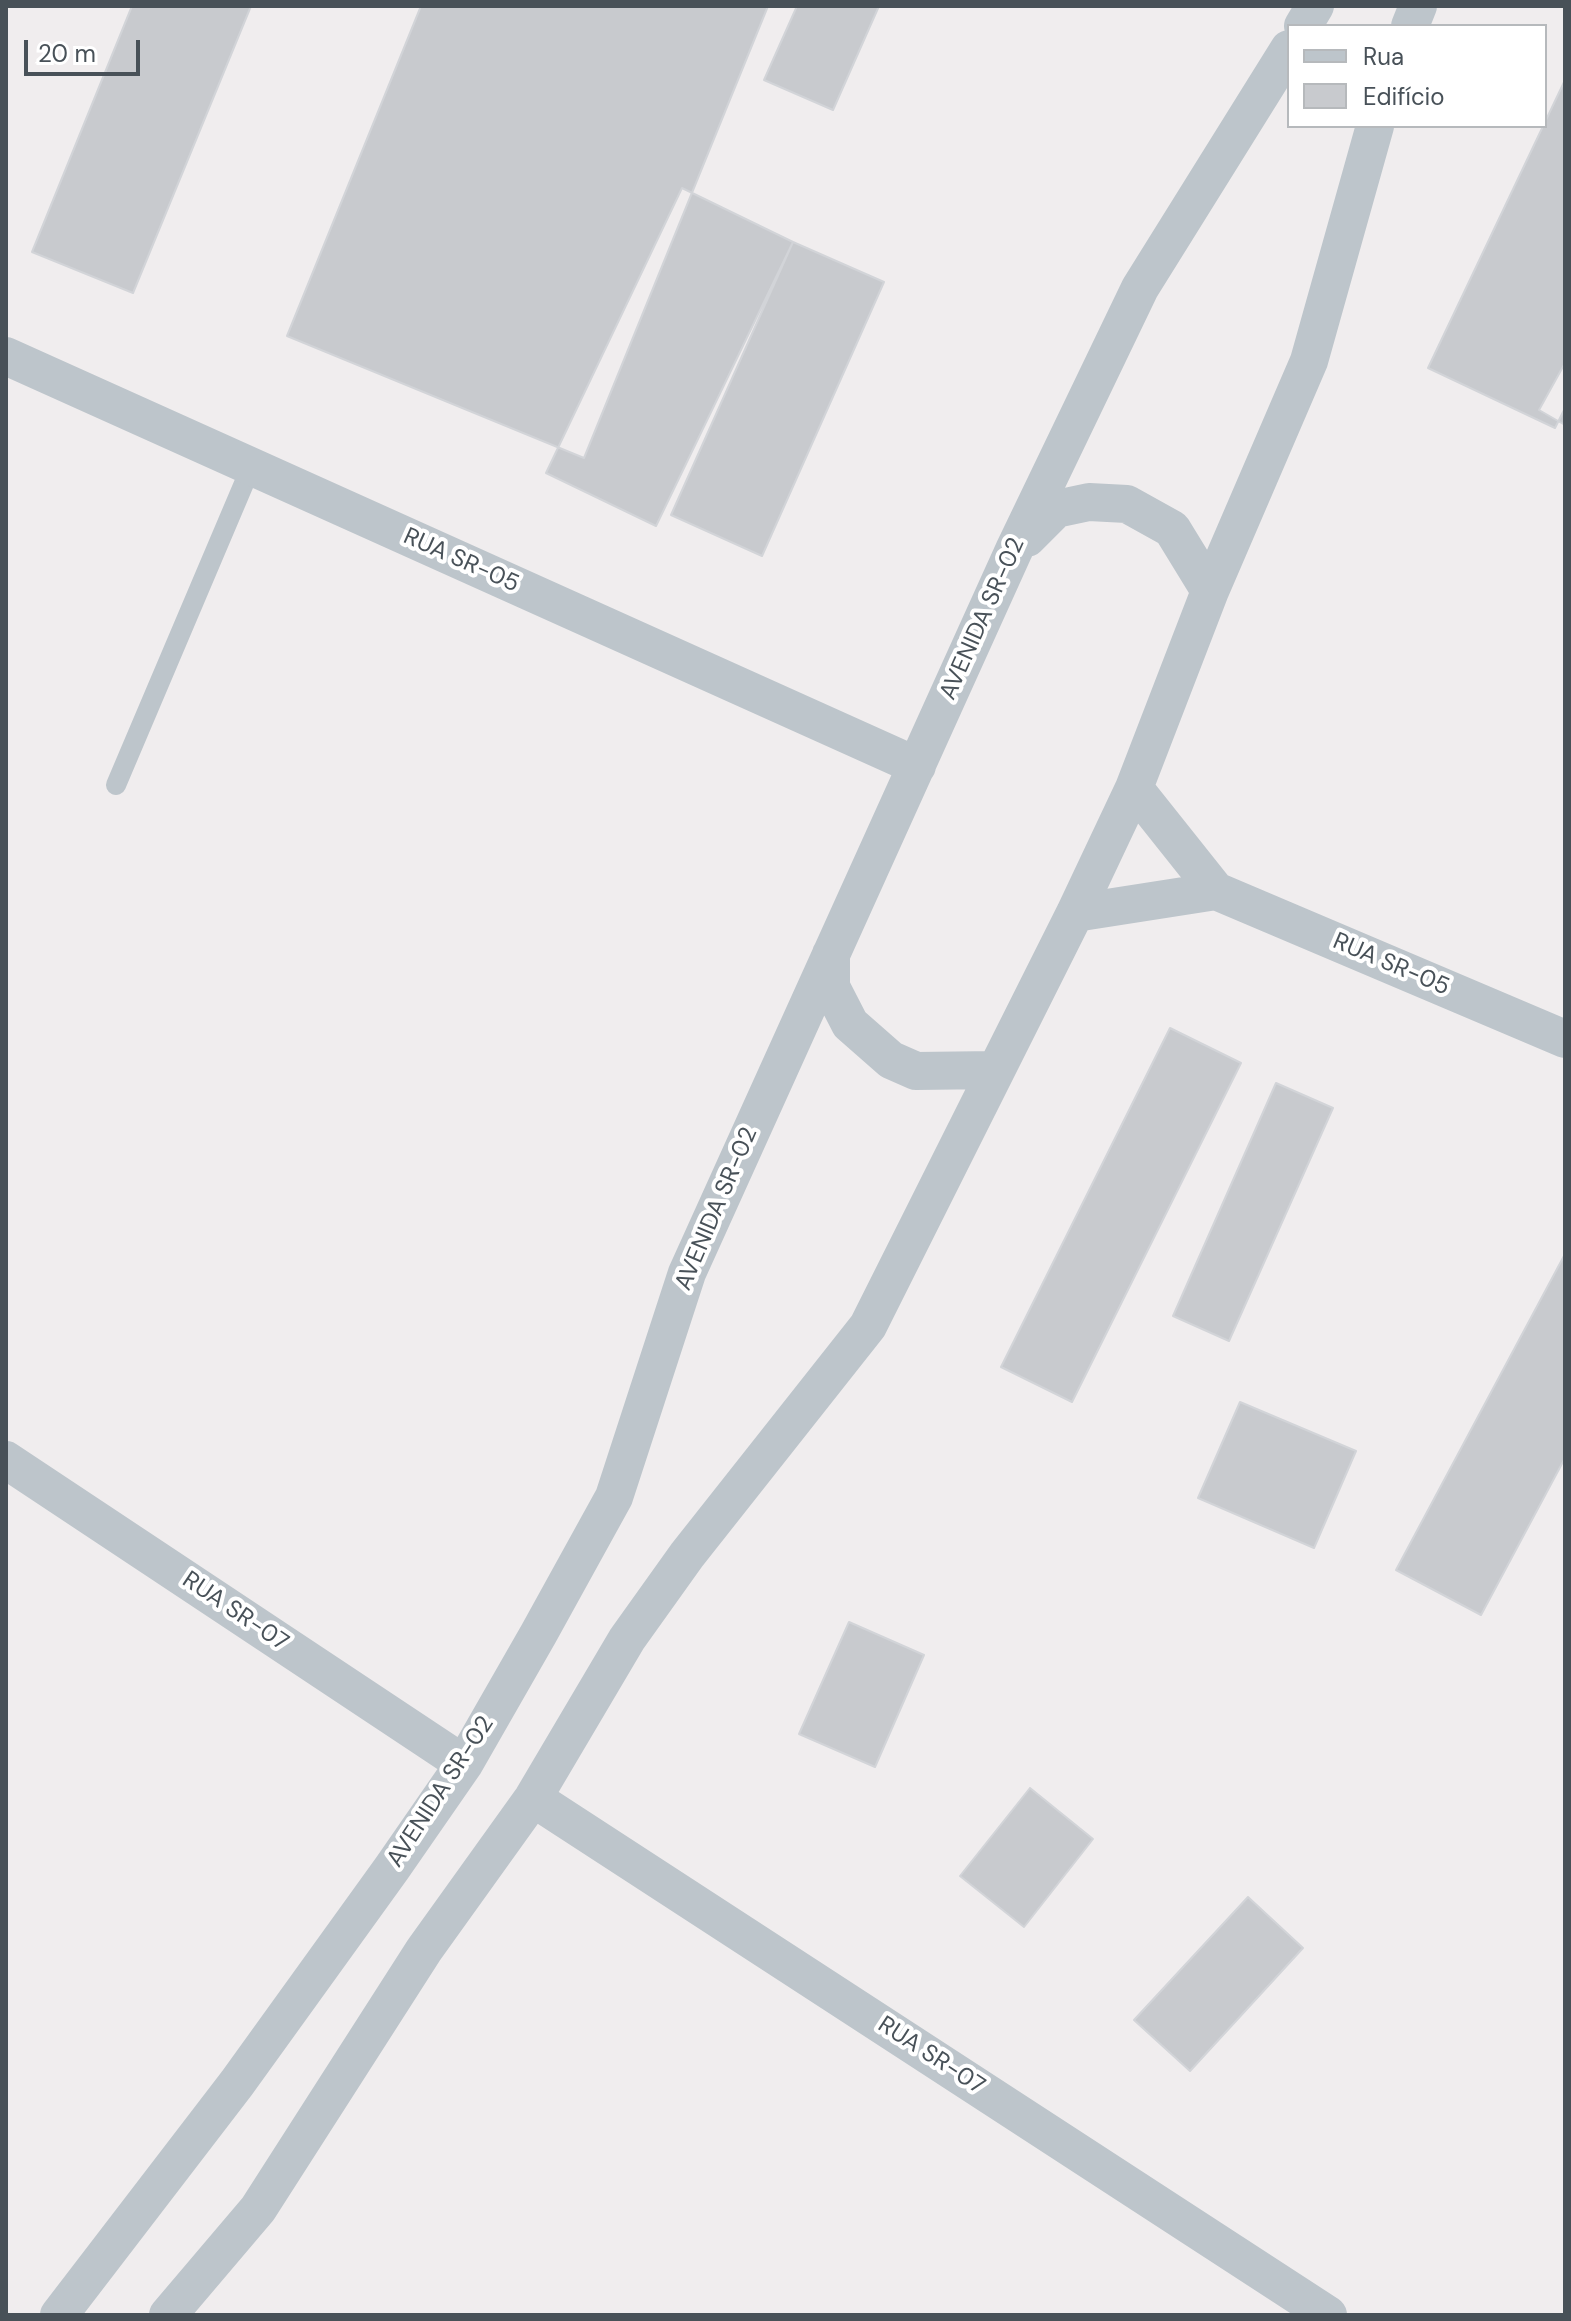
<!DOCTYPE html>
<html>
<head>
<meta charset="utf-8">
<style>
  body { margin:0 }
  #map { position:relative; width:1571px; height:2321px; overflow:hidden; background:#f0edee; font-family:"DM Sans",sans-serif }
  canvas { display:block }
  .frame { position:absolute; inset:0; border:8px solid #485158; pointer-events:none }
  .legend { position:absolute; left:1287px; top:24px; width:260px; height:104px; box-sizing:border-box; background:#fff; border:2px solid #b6b9bc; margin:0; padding:10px 14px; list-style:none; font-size:24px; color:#485158 }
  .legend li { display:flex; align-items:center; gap:16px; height:40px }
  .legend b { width:40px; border:2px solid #b6b9bc }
  .scale { position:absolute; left:24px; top:40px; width:116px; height:36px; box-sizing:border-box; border:4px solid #485158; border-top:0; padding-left:10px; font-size:24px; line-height:28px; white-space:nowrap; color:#485158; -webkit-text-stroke:6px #fff; paint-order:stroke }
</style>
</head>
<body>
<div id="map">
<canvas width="1571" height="2321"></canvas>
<div class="frame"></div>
<ul class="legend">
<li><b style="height:10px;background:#bdc5cb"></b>Rua</li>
<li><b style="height:22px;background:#c8cace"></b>Edifício</li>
</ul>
<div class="scale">20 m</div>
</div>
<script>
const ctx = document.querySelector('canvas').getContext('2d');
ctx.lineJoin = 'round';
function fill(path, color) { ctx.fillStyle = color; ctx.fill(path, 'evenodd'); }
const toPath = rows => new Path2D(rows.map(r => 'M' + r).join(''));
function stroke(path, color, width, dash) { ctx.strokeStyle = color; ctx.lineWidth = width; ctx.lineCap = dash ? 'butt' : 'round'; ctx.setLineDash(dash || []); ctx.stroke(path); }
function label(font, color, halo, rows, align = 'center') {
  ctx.font = font + ' "DM Sans",sans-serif'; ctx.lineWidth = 8; ctx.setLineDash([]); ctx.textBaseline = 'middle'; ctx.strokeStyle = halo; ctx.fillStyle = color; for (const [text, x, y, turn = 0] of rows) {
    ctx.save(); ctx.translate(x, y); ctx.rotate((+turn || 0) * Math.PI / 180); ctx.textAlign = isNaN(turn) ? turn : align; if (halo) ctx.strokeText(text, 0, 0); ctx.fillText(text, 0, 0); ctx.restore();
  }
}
const building = toPath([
  [132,6,251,6,133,293,32,252,132,6],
  [421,6,768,6,584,458,287,336,421,6],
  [797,6,879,6,833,110,764,80,797,6],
  [1565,80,1565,408,1555,428,1428,368,1565,80],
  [682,188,793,242,656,526,546,473,682,188],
  [793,242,884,282,762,556,671,515,793,242],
  [1565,363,1565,425,1539,410,1565,363],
  [1170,1028,1241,1063,1072,1402,1001,1367,1170,1028],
  [1276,1083,1333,1108,1229,1341,1173,1316,1276,1083],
  [1565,1254,1565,1458,1481,1615,1396,1570,1565,1254],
  [1240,1402,1356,1451,1314,1548,1198,1498,1240,1402],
  [849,1622,924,1655,875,1767,799,1734,849,1622],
  [1030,1788,1093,1839,1024,1927,960,1876,1030,1788],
  [1248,1897,1303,1948,1190,2071,1134,2020,1248,1897]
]);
const service = toPath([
  [116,785,251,467]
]);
const minor = toPath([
  [1303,26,1315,6],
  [1410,26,1418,6],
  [6,356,917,766],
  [1027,538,1056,509,1089,502,1127,504,1172,529,1210,591],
  [1134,788,1216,891,1565,1039],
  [1075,913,1216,891],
  [831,954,831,987,850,1024,891,1060,916,1071,996,1070],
  [6,1460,464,1764],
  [533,1798,1328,2315],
  [59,2315,237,2083,392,1868,464,1764,539,1633,614,1497,687,1273,1014,550,1140,288,1289,49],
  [168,2315,258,2209,424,1950,533,1798,627,1639,687,1555,868,1326,1075,913,1134,788,1210,591,1309,361,1375,126]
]);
const streetNames = [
  ["RUA SR-05",461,561,24],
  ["AVENIDA SR-02",983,619,-66],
  ["RUA SR-05",1391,965,23],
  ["AVENIDA SR-02",717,1209,-67],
  ["RUA SR-07",235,1612,34],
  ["AVENIDA SR-02",441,1792,-57],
  ["RUA SR-07",931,2056,33]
];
fill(building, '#c8cace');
stroke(building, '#d2d4d8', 2);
stroke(service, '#bdc5cb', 20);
stroke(minor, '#bdc5cb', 38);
label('24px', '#485158', '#fff', streetNames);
</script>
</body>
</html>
